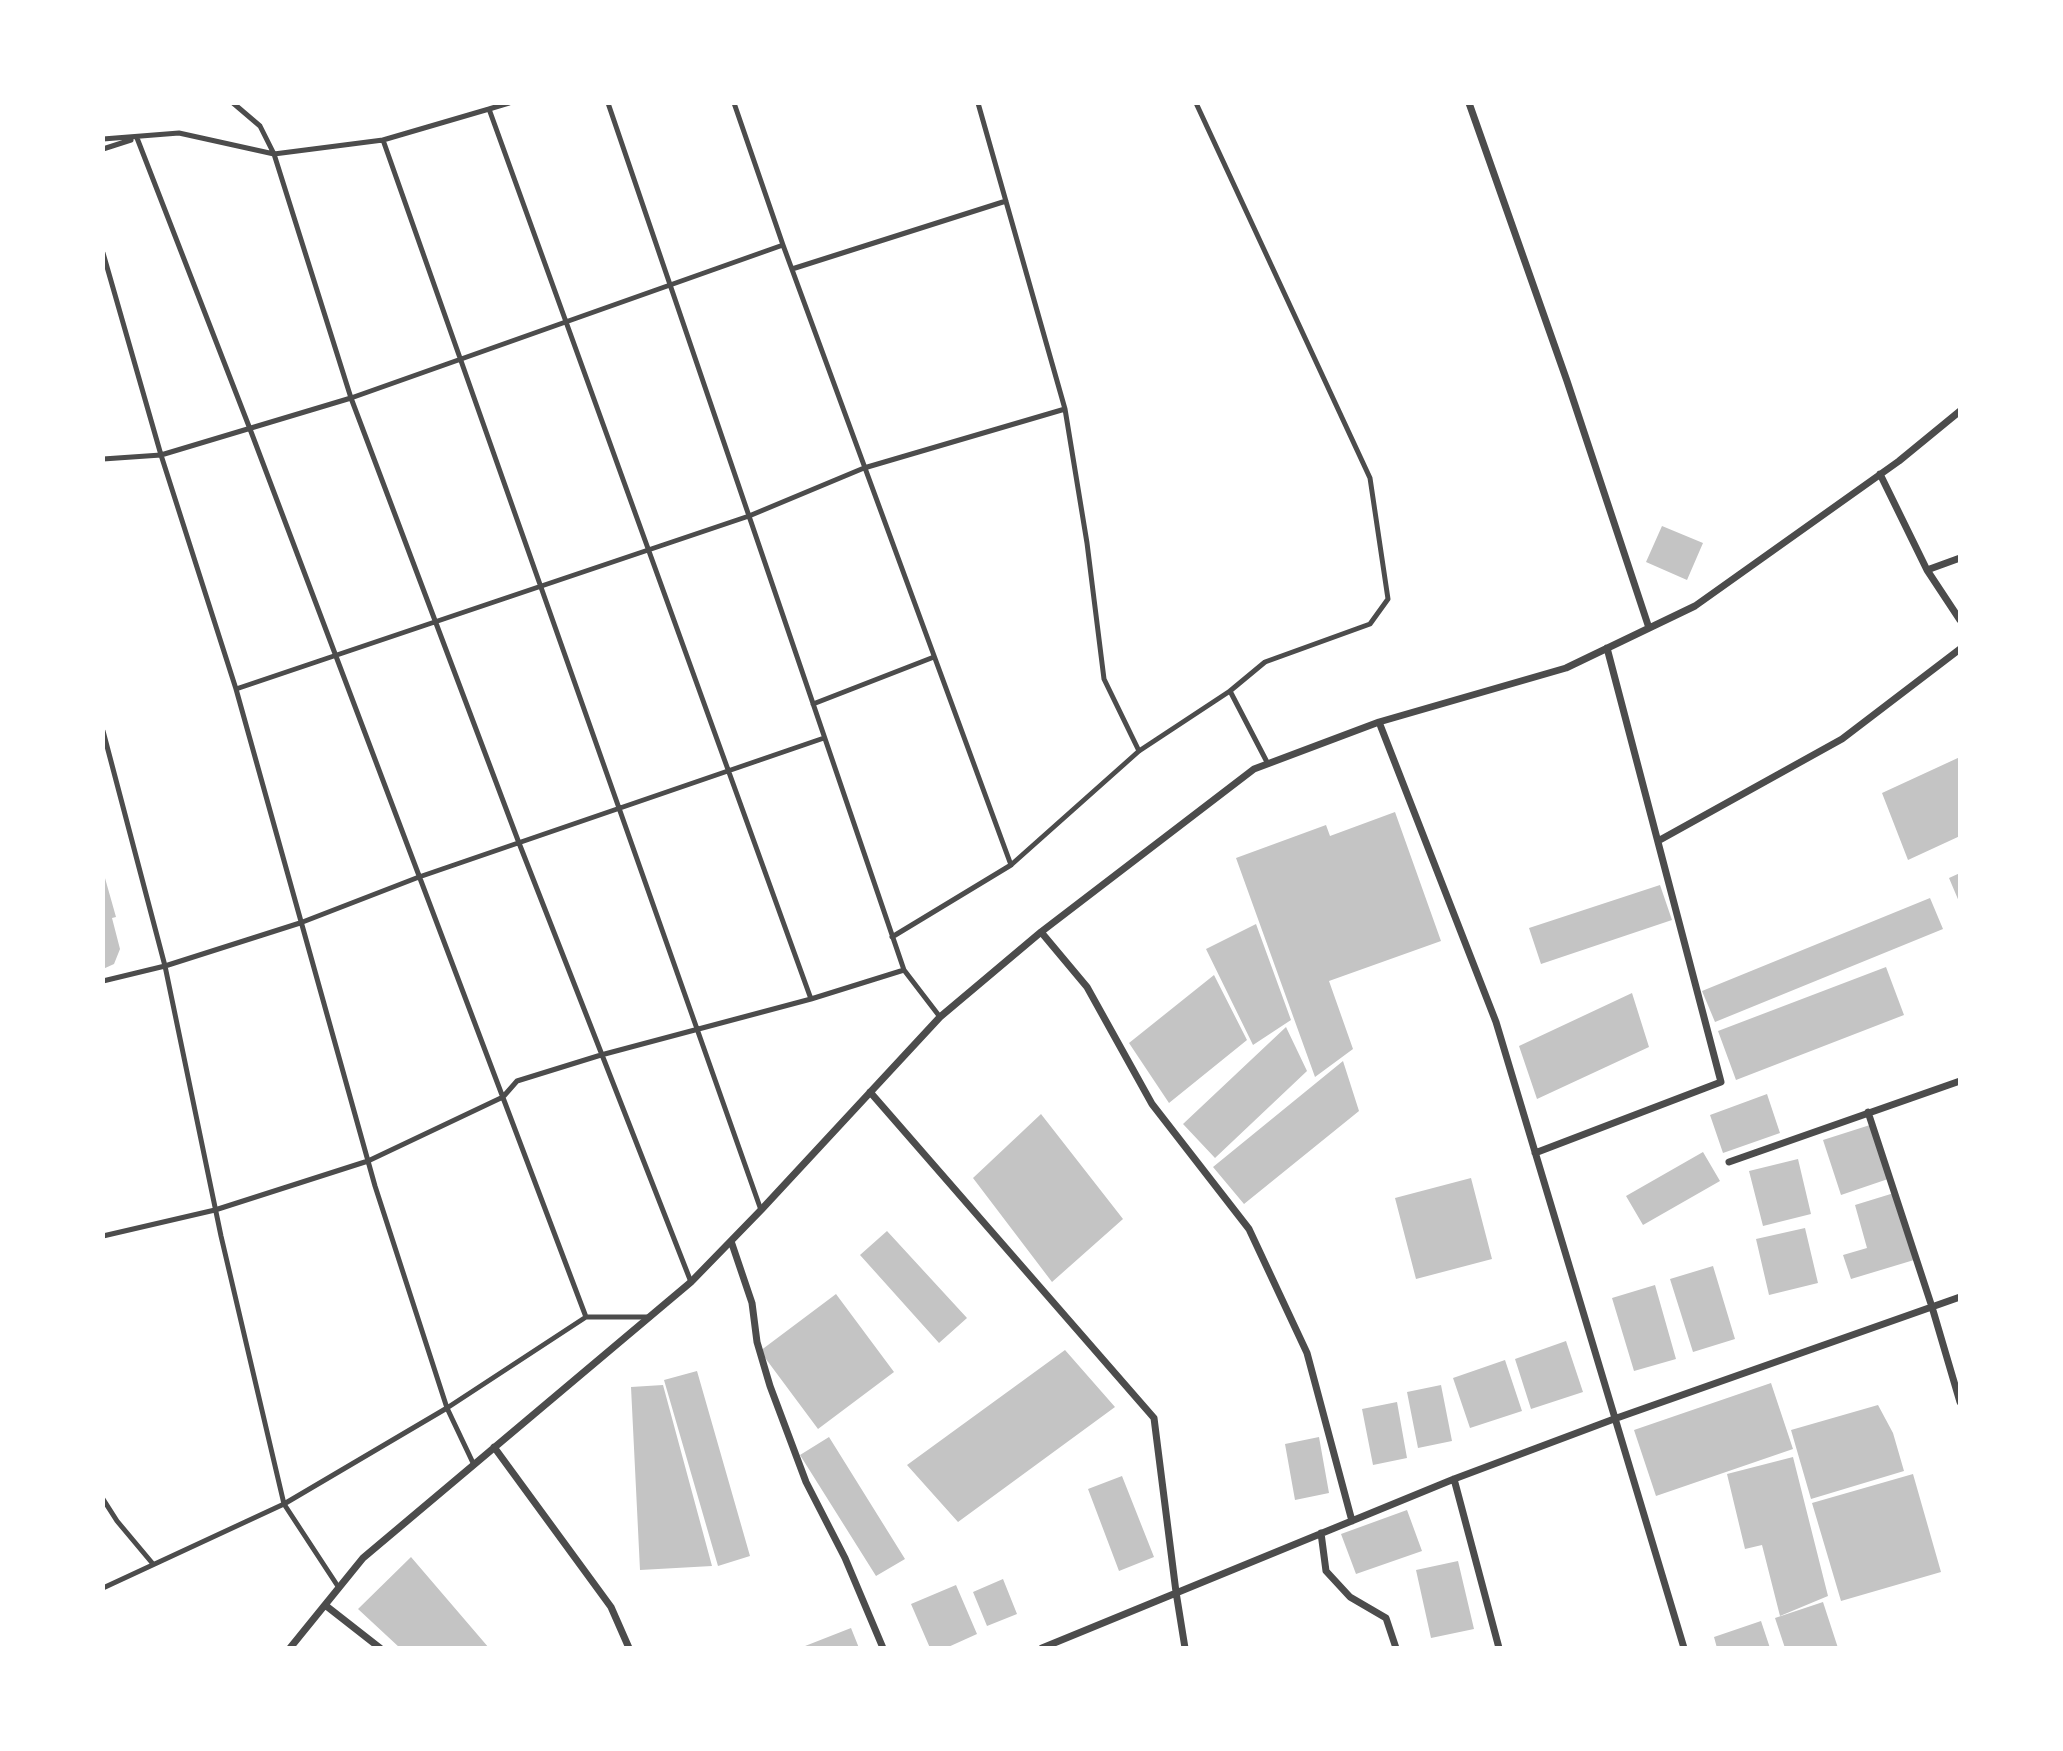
<!DOCTYPE html>
<html>
<head>
<meta charset="utf-8">
<style>
  body { margin:0 }
  #map { position:relative; width:2063px; height:1751px; overflow:hidden; background:#fff; font-family:"IBM Plex Sans",sans-serif }
  canvas { display:block }
  .frame { position:absolute; inset:0; border:105px solid #fff; pointer-events:none }
</style>
</head>
<body>
<div id="map">
<canvas width="2063" height="1751"></canvas>
<div class="frame"></div>
</div>
<script>
const ctx = document.querySelector('canvas').getContext('2d');
ctx.lineJoin = 'round';
function fill(path, color) { ctx.fillStyle = color; ctx.fill(path, 'evenodd'); }
const toPath = rows => new Path2D(rows.map(r => 'M' + r).join(''));
function stroke(path, color, width, dash) { ctx.strokeStyle = color; ctx.lineWidth = width; ctx.lineCap = dash ? 'butt' : 'round'; ctx.setLineDash(dash || []); ctx.stroke(path); }
const building = toPath([
  [1662,526,1703,543,1687,580,1646,562],
  [1960,757,1960,836,1908,860,1882,793],
  [1395,812,1441,941,1329,981,1353,1049,1315,1077,1236,858,1326,825,1330,836],
  [103,871,116,917,112,918,120,949,114,964,103,969],
  [1960,873,1960,904,1949,878],
  [1660,885,1672,920,1541,964,1529,928],
  [1930,898,1943,929,1715,1022,1702,991],
  [1256,924,1291,1020,1253,1045,1206,949],
  [1886,967,1904,1015,1736,1080,1718,1031],
  [1214,975,1247,1040,1169,1103,1129,1043],
  [1632,993,1649,1047,1537,1099,1519,1046],
  [1286,1027,1307,1071,1215,1158,1183,1124],
  [1343,1061,1359,1111,1244,1204,1213,1167],
  [1767,1094,1780,1133,1723,1153,1710,1115],
  [1041,1114,1123,1219,1052,1282,973,1178],
  [1870,1125,1888,1179,1841,1195,1823,1140],
  [1703,1152,1720,1181,1643,1225,1626,1196],
  [1798,1159,1811,1214,1763,1226,1749,1171],
  [1471,1178,1492,1259,1416,1279,1395,1198],
  [1894,1193,1914,1260,1851,1279,1843,1255,1867,1248,1855,1205],
  [1805,1228,1818,1283,1769,1295,1756,1239],
  [887,1231,967,1318,939,1343,860,1255],
  [1713,1266,1735,1339,1693,1352,1670,1279],
  [1655,1285,1676,1359,1634,1371,1612,1298],
  [836,1294,894,1372,818,1429,760,1351],
  [1566,1341,1583,1392,1531,1409,1515,1359],
  [1065,1350,1115,1407,958,1522,907,1465],
  [1505,1360,1522,1411,1470,1428,1453,1378],
  [697,1371,750,1556,718,1566,664,1380],
  [1771,1383,1793,1449,1656,1496,1634,1430],
  [663,1385,712,1566,640,1570,631,1387],
  [1441,1385,1452,1441,1418,1448,1407,1392],
  [1397,1402,1407,1458,1373,1465,1362,1409],
  [1878,1405,1893,1433,1904,1471,1811,1499,1791,1430],
  [829,1437,905,1559,876,1576,800,1455],
  [1319,1437,1329,1493,1295,1500,1285,1444],
  [1793,1457,1828,1596,1780,1616,1762,1545,1745,1549,1727,1474],
  [1913,1474,1941,1572,1841,1601,1812,1503],
  [1122,1476,1154,1557,1119,1571,1088,1489],
  [1407,1510,1422,1551,1356,1574,1341,1534],
  [411,1557,489,1648,400,1648,358,1609],
  [1458,1561,1474,1629,1431,1638,1416,1570],
  [1003,1579,1017,1614,987,1626,973,1592],
  [956,1585,977,1634,946,1648,930,1648,911,1604],
  [1823,1602,1838,1648,1785,1648,1775,1618],
  [1761,1621,1770,1648,1717,1648,1714,1637],
  [851,1628,859,1648,800,1648]
]);
const service = toPath([
  [233,103,260,126,274,154,351,398,519,843,691,1282],
  [608,103,904,970,940,1017],
  [734,103,783,245,1011,865],
  [978,103,1065,409,1087,543,1104,679,1139,751],
  [1196,103,1370,478,1388,599,1370,624,1265,662,1230,691],
  [489,109,509,103],
  [137,138,250,429,586,1317],
  [103,139,179,133,274,154,383,140,761,1210],
  [383,140,489,109,811,999],
  [103,149,131,140],
  [103,253,161,455,236,689,375,1186,447,1408,474,1465],
  [792,269,1006,201],
  [103,459,161,455,351,398,783,245],
  [236,689,749,516,864,468,1065,409],
  [813,704,934,657],
  [103,731,165,966,221,1236,284,1504,339,1588],
  [892,937,1011,865,1139,751,1230,691,1268,764],
  [103,981,165,966,300,923,419,877,824,738],
  [103,1236,215,1210,368,1161,503,1097,517,1081,601,1055,811,999,904,970],
  [103,1499,117,1521,153,1564],
  [103,1588,284,1504,447,1408,586,1317,650,1317]
]);
const minor = toPath([
  [1469,103,1567,381,1649,628],
  [1880,474,1927,570,1960,620],
  [1927,570,1960,558],
  [1379,722,1496,1022,1684,1648],
  [1658,841,1842,739,1960,649],
  [1041,932,1087,987,1152,1104,1249,1229,1307,1353,1352,1521],
  [870,1092,1154,1418,1176,1592,1185,1648],
  [1868,1112,1932,1307,1960,1402],
  [1535,1153,1721,1082,1607,648],
  [1729,1162,1960,1081],
  [731,1241,752,1303,757,1342,770,1386,806,1482,845,1558,883,1648],
  [494,1447,611,1607,629,1648],
  [1454,1479,1499,1648],
  [1321,1533,1326,1571,1350,1597,1386,1618,1396,1648],
  [325,1605,380,1648],
  [290,1648,363,1558,691,1282,761,1210,940,1017,1041,932,1254,769,1379,722,1566,668,1695,606,1899,461,1960,411],
  [1042,1648,1454,1479,1614,1419,1960,1297]
]);
fill(building, '#c4c4c4');
stroke(service, '#4c4c4c', 5);
stroke(minor, '#4c4c4c', 7);
</script>
</body>
</html>
